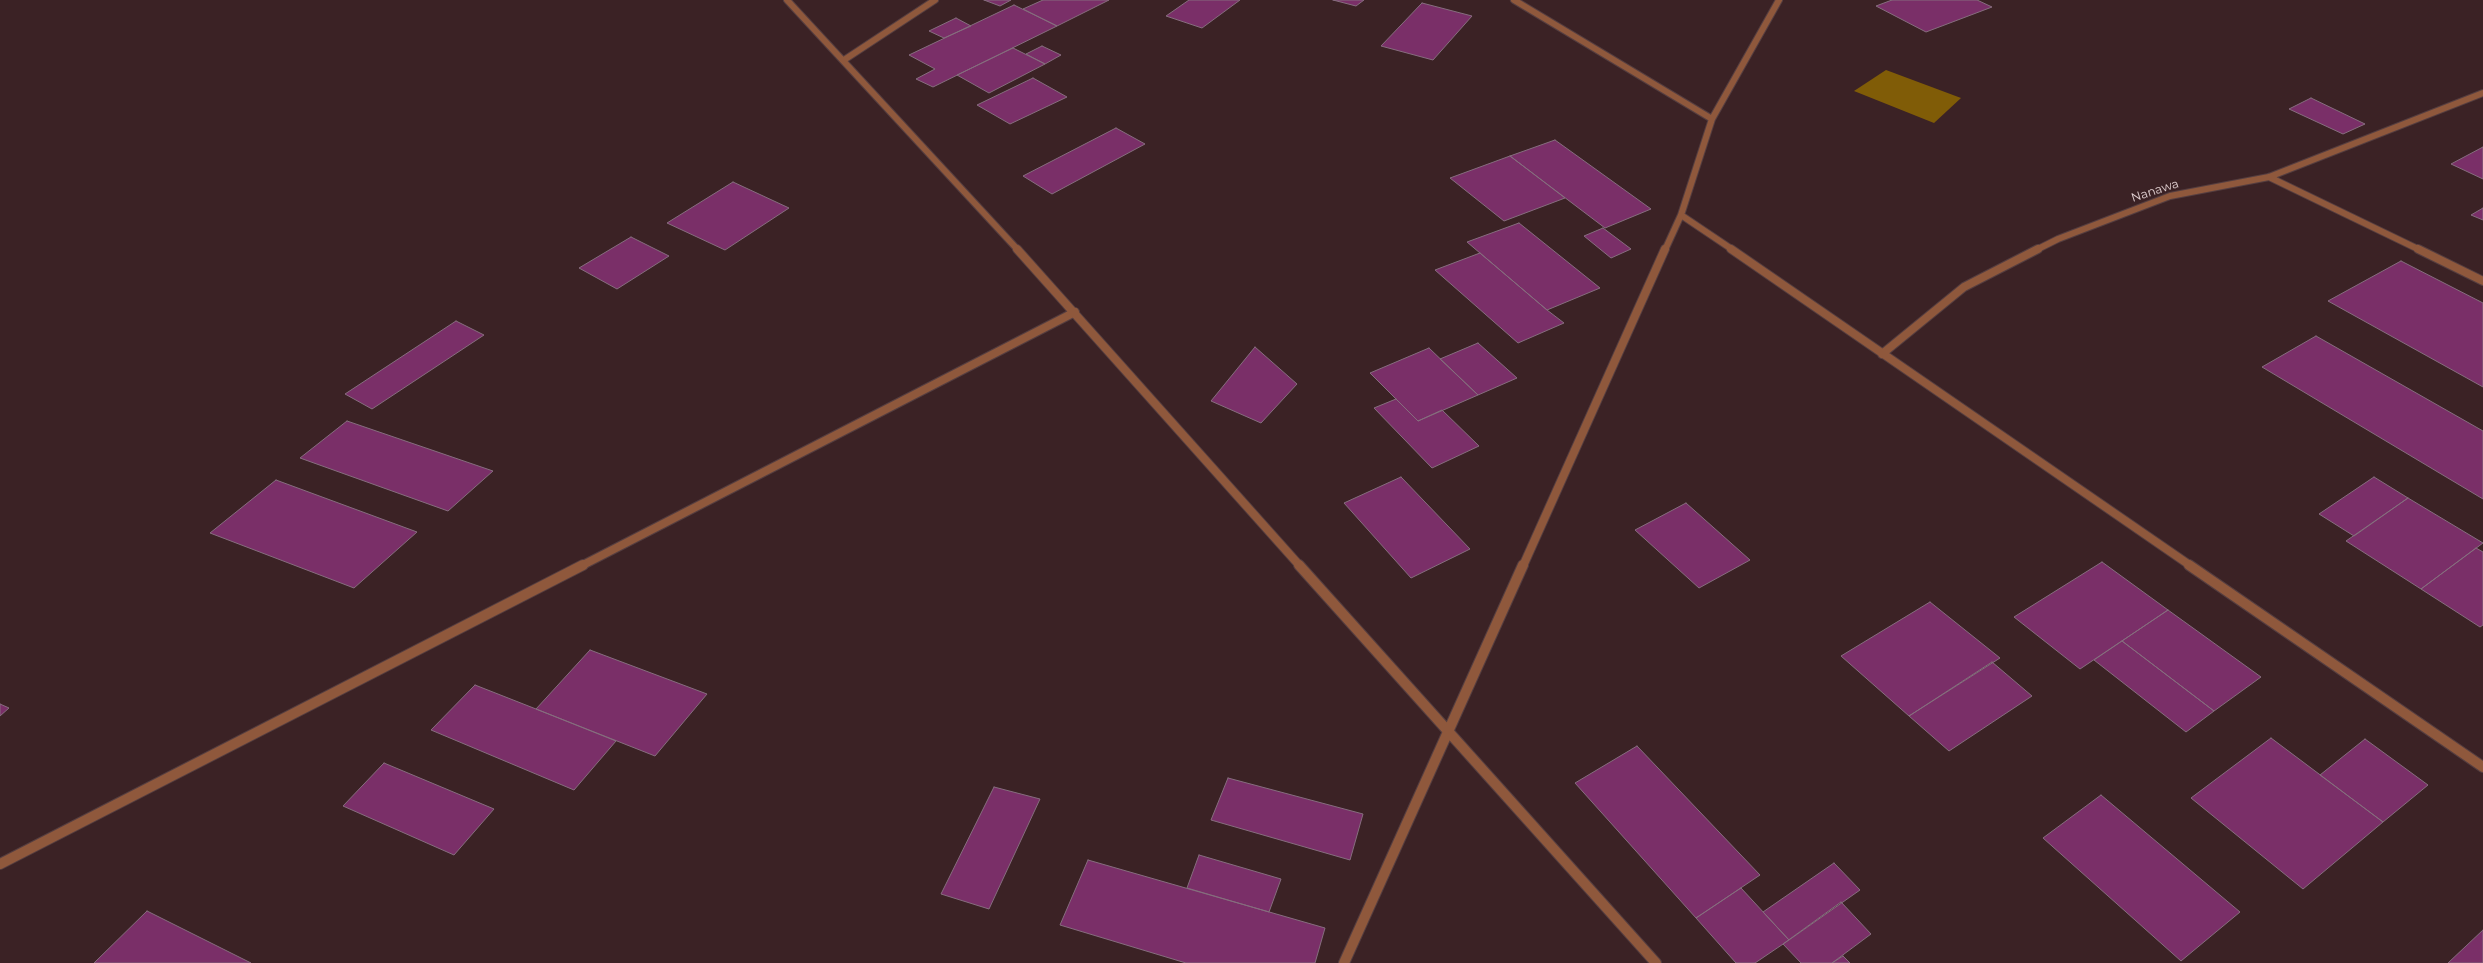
<!DOCTYPE html>
<html>
<head>
<meta charset="utf-8">
<style>
  body { margin:0 }
  canvas { display:block; background:#3b2225 }
</style>
</head>
<body>
<canvas width="2483" height="963"></canvas>
<script>
const ctx = document.querySelector('canvas').getContext('2d');
ctx.lineJoin = 'round';
function fill(path, color) { ctx.fillStyle = color; ctx.fill(path, 'evenodd'); }
const toPath = rows => new Path2D(rows.map(r => 'M' + r).join(''));
function stroke(path, color, width, dash) { ctx.strokeStyle = color; ctx.lineWidth = width; ctx.lineCap = dash ? 'butt' : 'round'; ctx.setLineDash(dash || []); ctx.stroke(path); }
function label(font, color, halo, rows, align = 'center') {
  ctx.font = font + ' Montserrat,sans-serif'; ctx.lineWidth = 3; ctx.setLineDash([]); ctx.textBaseline = 'middle'; ctx.strokeStyle = halo; ctx.fillStyle = color; for (const [text, x, y, turn = 0] of rows) {
    ctx.save(); ctx.translate(x, y); ctx.rotate((+turn || 0) * Math.PI / 180); ctx.textAlign = isNaN(turn) ? turn : align; if (halo) ctx.strokeText(text, 0, 0); ctx.fillText(text, 0, 0); ctx.restore();
  }
}
const forest = toPath([
  [1886,70,1961,98,1934,123,1854,91]
]);
const building = toPath([
  [984,0,1011,0,1000,6,984,0],
  [1043,0,1109,0,1057,26,1023,9,1043,0],
  [1189,0,1240,0,1202,28,1166,16,1189,0],
  [1333,0,1364,0,1356,6,1333,0],
  [1892,0,1977,0,1992,7,1926,32,1876,6,1892,0],
  [1422,3,1472,16,1433,60,1381,46,1422,3],
  [1014,5,1057,26,933,87,916,79,935,69,909,55,1014,5],
  [956,18,971,26,944,38,929,31,956,18],
  [1042,46,1061,55,1045,64,1026,54,1042,46],
  [1013,48,1045,64,989,93,957,75,1013,48],
  [1033,78,1067,97,1010,124,977,105,1033,78],
  [2311,98,2365,124,2343,134,2289,109,2311,98],
  [1116,128,1145,144,1052,194,1023,176,1116,128],
  [1555,140,1651,209,1605,228,1510,156,1555,140],
  [2483,147,2483,179,2451,164,2483,147],
  [1510,156,1565,198,1504,221,1450,178,1510,156],
  [733,182,789,208,725,250,667,223,733,182],
  [2483,208,2483,220,2471,215,2483,208],
  [1519,223,1600,288,1547,310,1467,242,1519,223],
  [1603,228,1631,249,1611,258,1584,236,1603,228],
  [631,237,669,256,617,289,579,268,631,237],
  [1480,253,1547,310,1564,323,1518,343,1435,270,1480,253],
  [2401,261,2483,303,2483,387,2328,301,2401,261],
  [456,321,484,335,372,409,345,394,456,321],
  [2316,336,2483,431,2483,499,2262,367,2316,336],
  [1478,343,1517,378,1478,395,1440,359,1478,343],
  [1255,347,1297,384,1261,423,1211,401,1255,347],
  [1429,348,1478,395,1418,421,1370,373,1429,348],
  [1396,399,1418,421,1442,410,1479,446,1432,468,1374,408,1396,399],
  [347,421,493,471,448,511,300,458,347,421],
  [1401,477,1470,549,1411,578,1344,503,1401,477],
  [2374,477,2408,498,2354,536,2319,514,2374,477],
  [276,480,417,532,354,588,210,533,276,480],
  [2408,498,2483,543,2421,589,2346,541,2408,498],
  [1686,503,1750,560,1699,588,1635,530,1686,503],
  [2476,548,2483,552,2483,625,2480,627,2421,589,2476,548],
  [2102,562,2168,610,2080,669,2014,617,2102,562],
  [1930,602,2000,658,1909,716,1841,656,1930,602],
  [2168,610,2261,677,2214,711,2122,641,2168,610],
  [2122,641,2214,711,2186,732,2094,660,2122,641],
  [590,650,707,694,655,756,536,709,590,650],
  [1992,662,2032,696,1949,751,1909,716,1992,662],
  [475,685,536,709,616,741,574,790,431,730,475,685],
  [0,704,9,708,0,716,0,704],
  [2271,738,2383,822,2303,889,2191,798,2271,738],
  [2365,739,2428,785,2383,822,2320,775,2365,739],
  [1637,746,1760,875,1696,918,1575,783,1637,746],
  [384,763,494,809,454,855,343,806,384,763],
  [1228,778,1363,814,1350,860,1211,820,1228,778],
  [994,787,1040,799,989,909,941,894,994,787],
  [2101,795,2240,912,2181,961,2043,838,2101,795],
  [1199,855,1281,879,1269,912,1187,888,1199,855],
  [1088,860,1325,928,1315,963,1186,963,1060,925,1088,860],
  [1834,863,1860,890,1789,940,1763,912,1834,863],
  [1741,888,1789,940,1755,963,1736,963,1696,918,1741,888],
  [1841,902,1871,934,1832,963,1801,963,1783,944,1841,902],
  [147,911,251,963,94,963,147,911],
  [2483,930,2483,963,2448,963,2483,930],
  [1843,956,1850,963,1832,963,1843,956]
]);
const minorFar2 = toPath([
  [787,0,1018,250],
  [1514,0,1712,119],
  [844,60,935,0],
  [2269,177,2420,250],
  [1681,215,1733,250],
  [1665,250,1681,215,1712,119,1779,0],
  [2036,250,2058,239,2170,196,2269,177,2483,93]
]);
const minorFar1 = toPath([
  [1017,249,1300,566],
  [1731,249,2191,566],
  [2418,249,2483,281],
  [1882,354,1964,287,2038,249],
  [581,566,1075,312],
  [1523,566,1665,249]
]);
const minor = toPath([
  [1299,565,1656,963],
  [2189,565,2483,767],
  [0,864,583,565],
  [1344,963,1523,565]
]);
const streetNames = [
  ["Nanawa",2155,191,-18]
];
fill(forest, '#805c07');
fill(building, '#7a2f68');
stroke(building, '#866d7e', 1);
stroke(minorFar2, '#553e40', 8);
stroke(minorFar1, '#553e40', 10);
stroke(minor, '#553e40', 12);
stroke(minorFar2, '#8f583c', 6);
stroke(minorFar1, '#8f583c', 8);
stroke(minor, '#8f583c', 10);
label('12px', '#e0cfd0', '#3b2225', streetNames);
</script>
</body>
</html>
